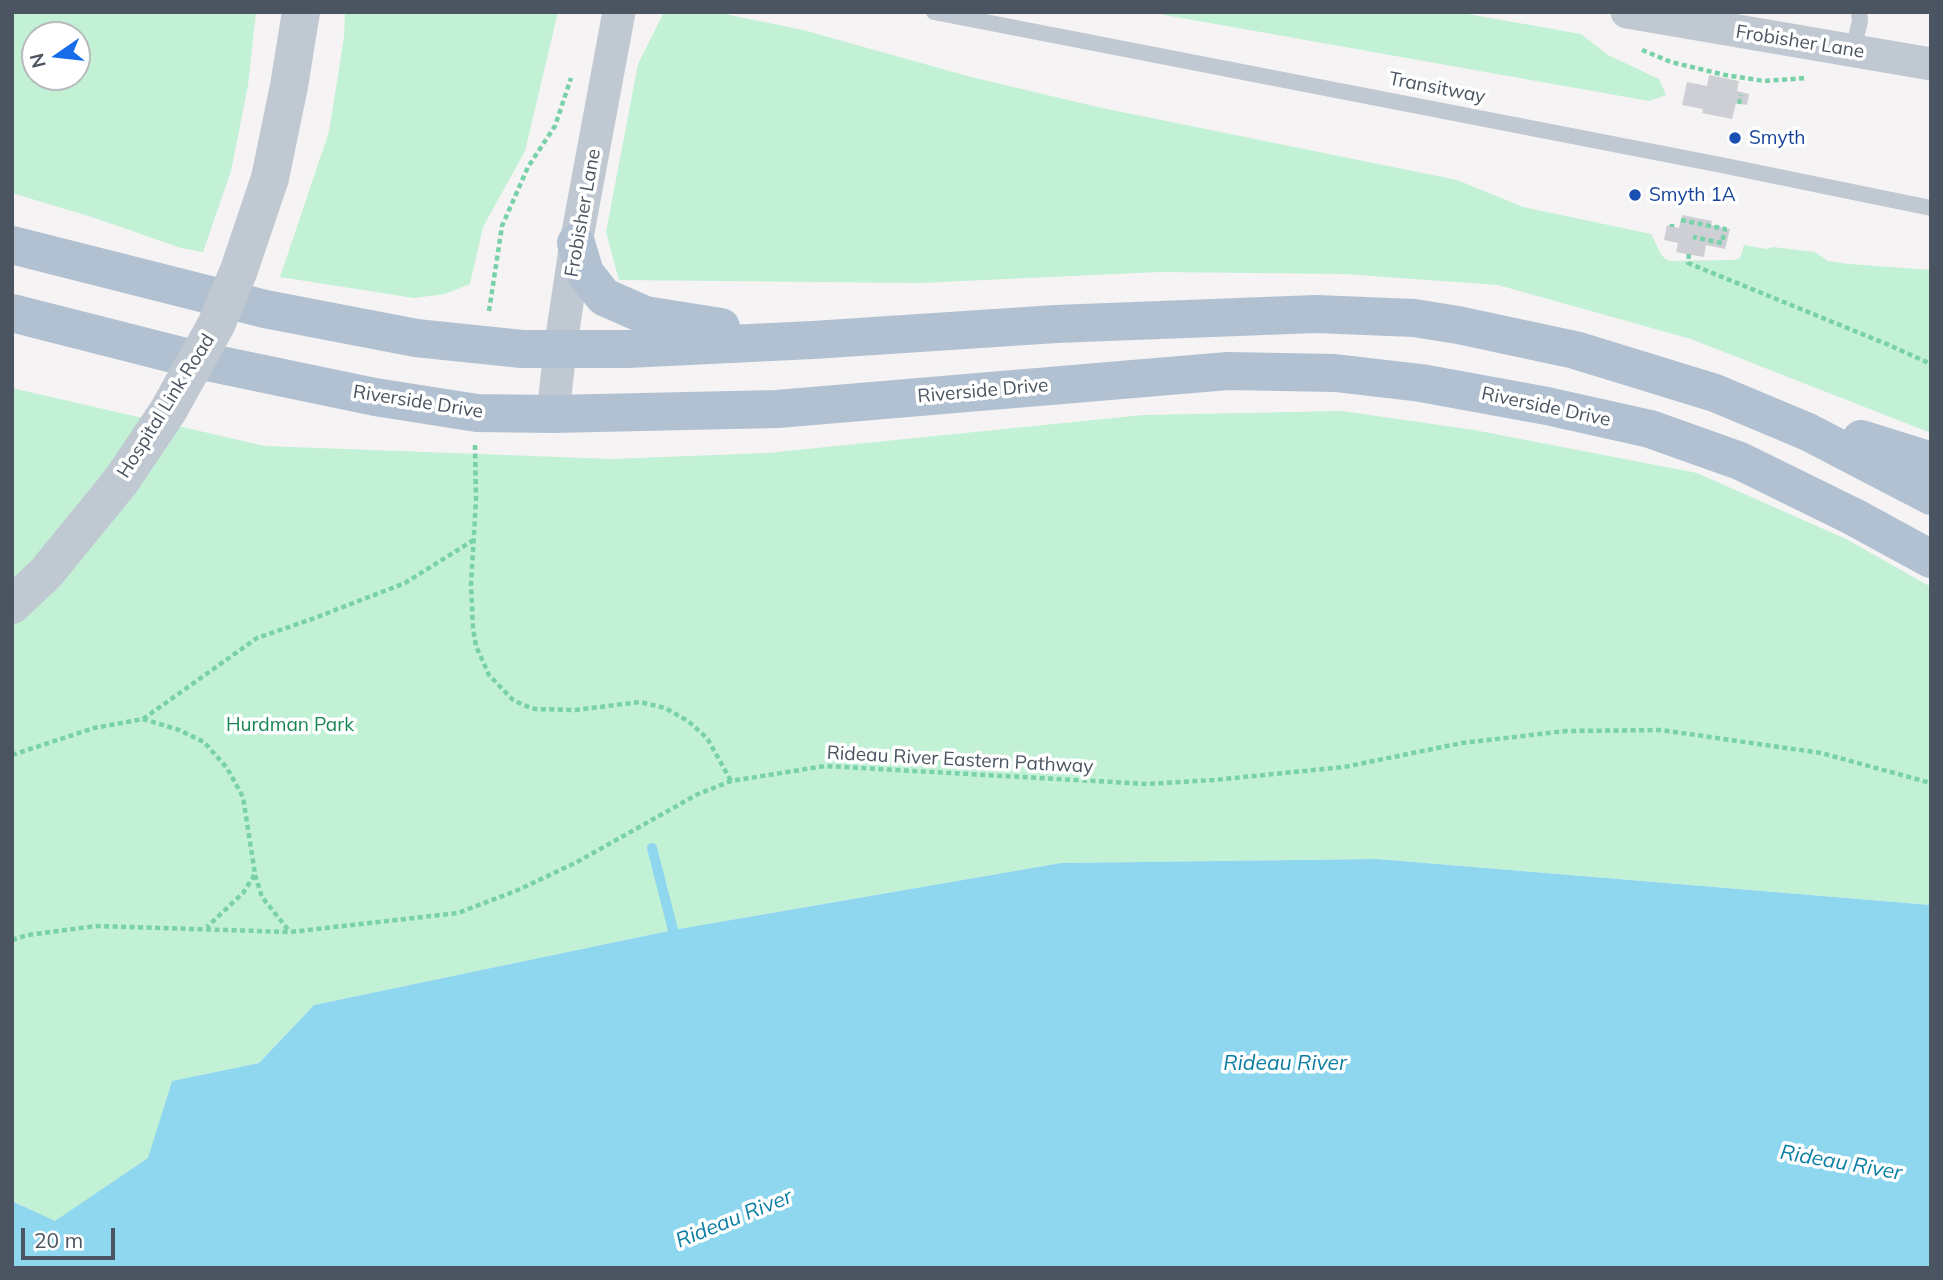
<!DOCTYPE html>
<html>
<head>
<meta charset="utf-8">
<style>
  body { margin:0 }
  #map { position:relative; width:1943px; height:1280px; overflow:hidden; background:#f5f3f3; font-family:Mulish,sans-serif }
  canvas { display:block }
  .frame { position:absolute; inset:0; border:14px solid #4a5561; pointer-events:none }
  .north { position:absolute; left:21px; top:21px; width:70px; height:70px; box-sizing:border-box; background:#fff; border:2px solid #b7bbc0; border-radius:50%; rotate:256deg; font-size:19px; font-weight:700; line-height:28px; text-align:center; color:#4a5561 }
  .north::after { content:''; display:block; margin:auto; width:24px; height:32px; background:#176cea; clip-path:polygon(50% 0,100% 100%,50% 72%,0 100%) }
  .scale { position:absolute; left:21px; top:1228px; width:94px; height:32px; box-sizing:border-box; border:4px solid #4a5561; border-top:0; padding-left:9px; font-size:21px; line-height:24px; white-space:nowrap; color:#4a5561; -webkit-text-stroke:5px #fff; paint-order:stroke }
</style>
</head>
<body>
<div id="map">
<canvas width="1943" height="1280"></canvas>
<div class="frame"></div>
<div class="north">N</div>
<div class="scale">20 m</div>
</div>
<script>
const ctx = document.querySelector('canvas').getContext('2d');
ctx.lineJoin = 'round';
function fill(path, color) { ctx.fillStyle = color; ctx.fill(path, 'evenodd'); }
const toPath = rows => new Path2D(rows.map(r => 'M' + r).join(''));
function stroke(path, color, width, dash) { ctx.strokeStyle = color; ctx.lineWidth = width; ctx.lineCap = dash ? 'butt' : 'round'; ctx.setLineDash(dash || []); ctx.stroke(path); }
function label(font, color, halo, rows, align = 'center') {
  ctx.font = font + ' Mulish,sans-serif'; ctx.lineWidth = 7; ctx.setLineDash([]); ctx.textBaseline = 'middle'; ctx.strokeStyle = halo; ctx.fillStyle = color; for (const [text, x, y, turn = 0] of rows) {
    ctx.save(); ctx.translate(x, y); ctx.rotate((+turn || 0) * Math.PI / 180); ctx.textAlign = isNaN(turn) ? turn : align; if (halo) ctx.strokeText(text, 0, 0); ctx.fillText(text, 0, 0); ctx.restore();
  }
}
const green = toPath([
  [12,12,256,12,248,85,231,171,203,252,181,248,92,217,12,193],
  [77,35,77,77,35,77,35,35],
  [345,12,558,12,525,151,483,227,470,284,445,294,414,298,280,277,329,132,344,37],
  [664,12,715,12,803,30,971,77,1102,108,1457,180,1523,207,1651,234,1662,256,1669,261,1734,260,1740,258,1744,245,1766,249,1773,247,1815,252,1828,261,1849,264,1931,270,1931,433,1691,339,1498,285,1344,274,1160,272,919,283,619,280,606,232,638,64],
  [1148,12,1456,12,1581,34,1608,55,1659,79,1666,95,1649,101],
  [12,388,265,446,612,459,767,453,1143,415,1342,411,1474,430,1697,473,1846,539,1931,587,1931,905,1377,859,1061,863,673,930,314,1005,259,1063,172,1081,149,1158,55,1222,15,1202,12,1208]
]);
const water = toPath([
  [1377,859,1931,905,1931,1268,12,1268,12,1208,14,1202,55,1221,148,1158,172,1081,259,1063,314,1005,673,930,1061,863]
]);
const stream = toPath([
  [652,848,673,930]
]);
const building = toPath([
  [1709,75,1739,81,1737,91,1749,94,1747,105,1736,103,1732,119,1702,113,1703,109,1682,105,1687,82,1707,86],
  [1682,215,1712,221,1711,225,1730,229,1725,249,1706,245,1704,257,1676,252,1678,243,1664,240,1667,225,1679,228]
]);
const path = toPath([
  [1642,50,1671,62,1725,75,1764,81,1807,78],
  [1739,104,1741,95],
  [1681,220,1725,229,1722,243,1693,237],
  [1672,227,1672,224],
  [1689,254,1688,263,1889,345,1931,364],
  [489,311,502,226,528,167,555,126,571,78],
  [475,445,476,500,471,585,473,628,476,646,489,675,512,699,523,705,535,709,575,710,640,702,665,708,688,721,707,738,731,781],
  [143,719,257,638,312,619,405,583,472,541],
  [12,755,94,728,143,719,179,730,204,742,227,768,243,797,255,874,243,893,207,927],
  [255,875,262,897,290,932],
  [12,940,28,935,96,926,290,932,458,913,518,890,577,862,698,794,731,781,825,766,1147,784,1214,780,1344,767,1462,743,1566,731,1661,730,1821,753,1931,783]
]);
const service = toPath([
  [934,12,1721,165,1931,208],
  [1853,50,1860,21,1859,12]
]);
const minor = toPath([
  [1627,12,1931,64],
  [553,414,560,350,576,243,619,12]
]);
const tertiary = toPath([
  [270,178,289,86,301,12],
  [12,605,46,573,121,481]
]);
const primary = toPath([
  [576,243,585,273,604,297,645,315,721,327],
  [12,245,265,309,416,338,522,349,627,349,813,340,1056,324,1316,314,1414,318,1458,325,1575,350,1715,393,1808,432,1931,496],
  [12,313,197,360,375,397,477,413,553,414,777,409,1228,371,1335,373,1421,383,1547,406,1650,429,1740,461,1854,517,1931,559],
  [1861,439,1931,461]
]);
const tertiaryBridge = toPath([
  [121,481,168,411,216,325,239,270,270,178]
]);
const markers = [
  [1735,138,7,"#1a4fb4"],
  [1635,195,7,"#1a4fb4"]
];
const streetNames = [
  ["Frobisher Lane",1800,42,9],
  ["Transitway",1437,88,11],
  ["Frobisher Lane",583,213,-80],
  ["Riverside Drive",983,391,-5],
  ["Riverside Drive",418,402,9],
  ["Hospital Link Road",166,406,-58],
  ["Riverside Drive",1546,407,12],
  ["Rideau River Eastern Pathway",960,760,3]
];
const transitNames = [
  ["Smyth",1749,138],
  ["Smyth 1A",1649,195]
];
const parkNames = [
  ["Hurdman Park",290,725]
];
const waterNames = [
  ["Rideau River",1285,1064],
  ["Rideau River",1841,1163,10],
  ["Rideau River",734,1219,-22]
];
fill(green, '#c2f1d6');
fill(water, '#8ed7ef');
stroke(stream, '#8ed7ef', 10);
fill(building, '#cdcfd5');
stroke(path, '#79d1a9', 4.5, [5, 3.5]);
stroke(service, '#c0c9d2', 16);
stroke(minor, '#c0c9d2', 33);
stroke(tertiary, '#c0c9d2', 38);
stroke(primary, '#b2c1d1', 38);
stroke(tertiaryBridge, '#c0c9d2', 38);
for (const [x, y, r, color] of markers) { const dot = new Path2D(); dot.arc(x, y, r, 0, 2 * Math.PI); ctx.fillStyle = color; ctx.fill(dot); stroke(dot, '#fff', 2.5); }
label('19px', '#4a5561', '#fff', streetNames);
label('19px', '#164399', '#fff', transitNames, 'left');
label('19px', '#168752', '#fff', parkNames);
label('italic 21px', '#0a7ea4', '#fff', waterNames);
</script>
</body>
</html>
